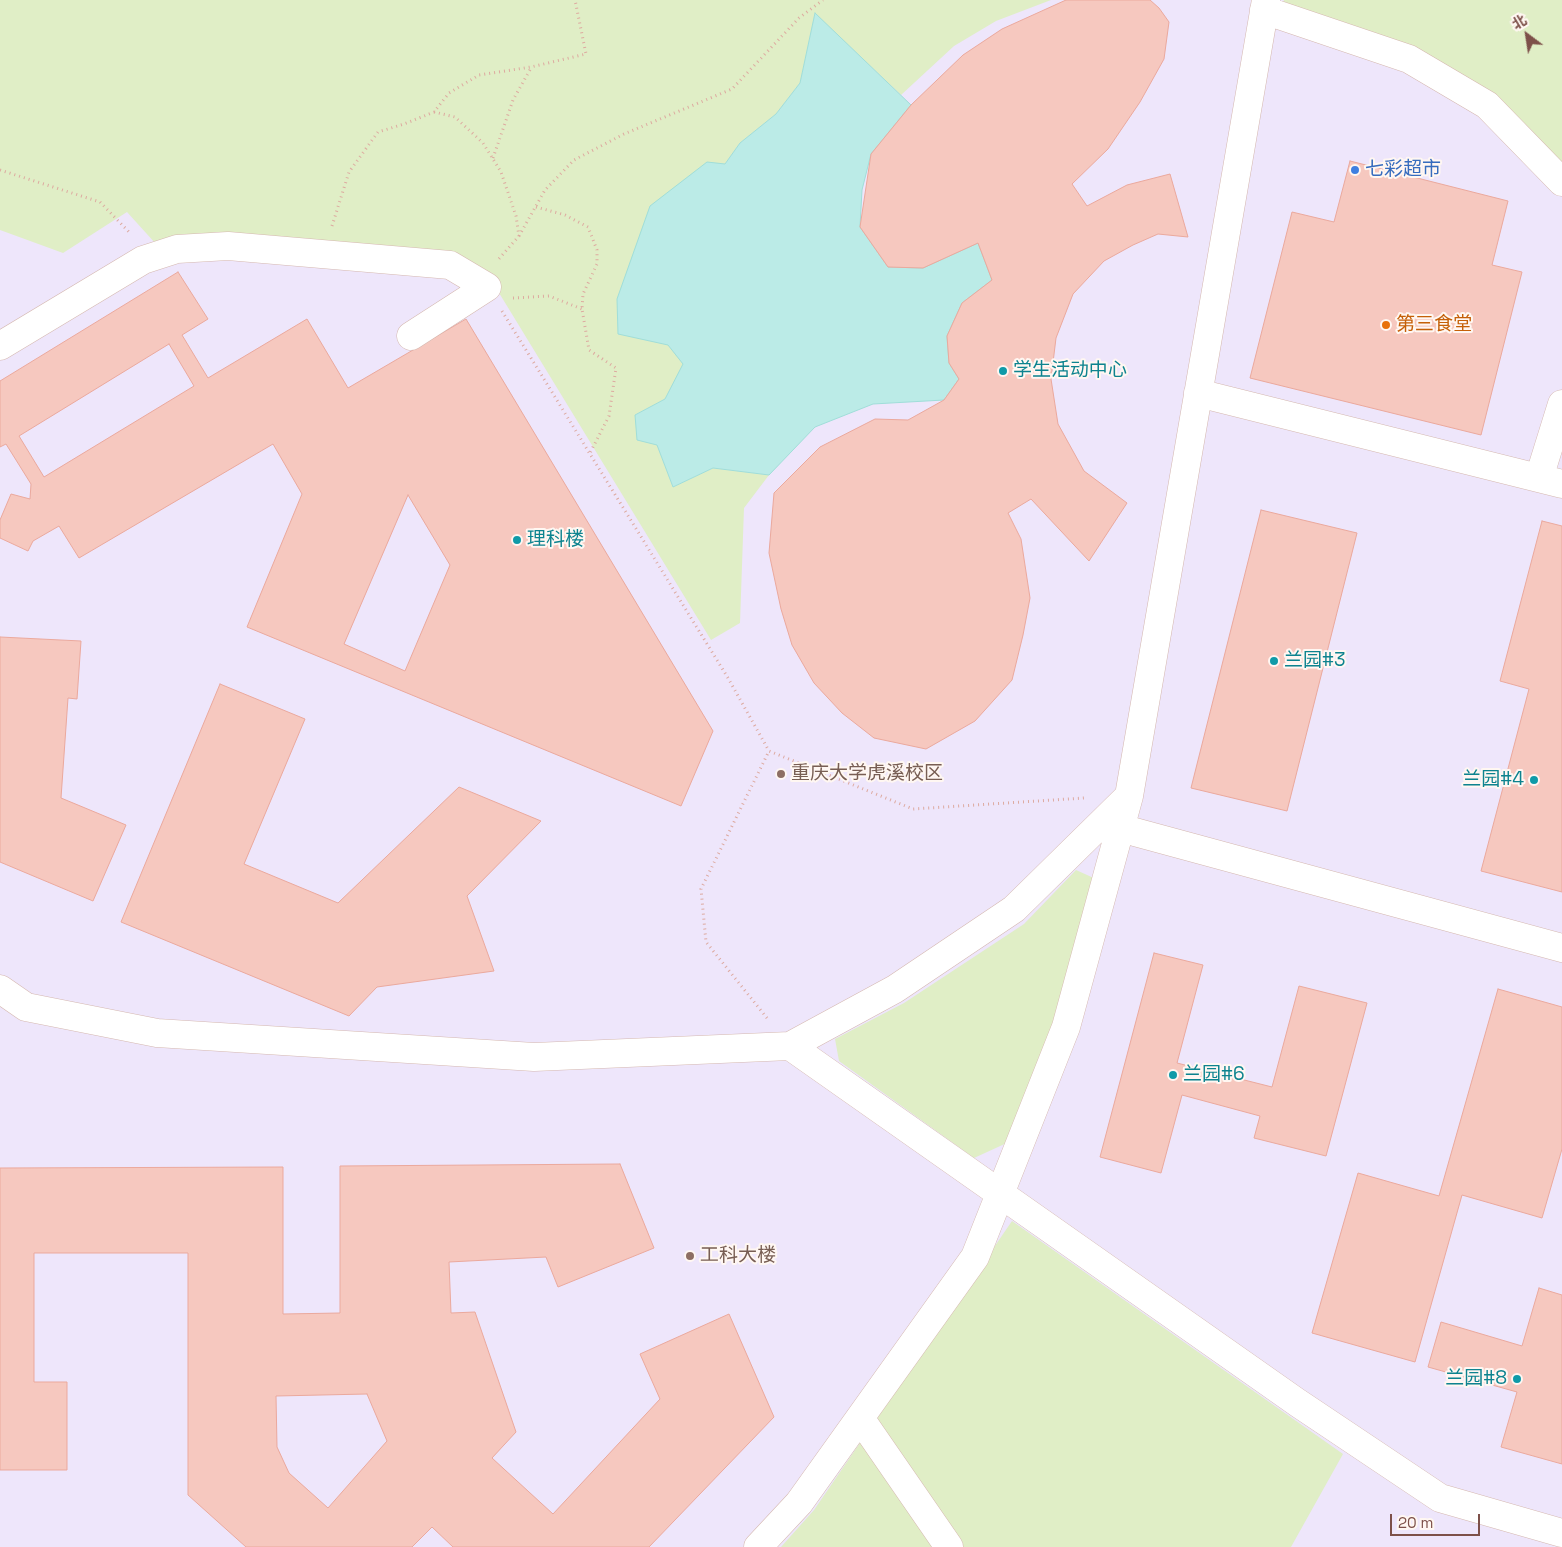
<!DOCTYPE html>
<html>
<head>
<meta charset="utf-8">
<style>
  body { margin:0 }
  #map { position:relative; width:1562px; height:1547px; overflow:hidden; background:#fef2ea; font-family:"Space Grotesk","Noto Sans SC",sans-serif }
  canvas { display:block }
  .north { position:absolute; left:1502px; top:10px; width:50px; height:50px; -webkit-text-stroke:4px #fff7f2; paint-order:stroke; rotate:329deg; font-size:14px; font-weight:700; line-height:20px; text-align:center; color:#7d5049 }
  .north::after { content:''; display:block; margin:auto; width:18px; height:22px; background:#7d5049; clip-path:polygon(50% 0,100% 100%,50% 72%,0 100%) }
  .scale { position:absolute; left:1390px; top:1514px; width:90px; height:22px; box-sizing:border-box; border:2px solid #7d5049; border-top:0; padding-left:6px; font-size:15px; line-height:18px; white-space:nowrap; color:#7d5049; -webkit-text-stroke:4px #fff7f2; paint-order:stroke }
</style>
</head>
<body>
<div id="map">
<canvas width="1562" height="1547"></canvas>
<div class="north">北</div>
<div class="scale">20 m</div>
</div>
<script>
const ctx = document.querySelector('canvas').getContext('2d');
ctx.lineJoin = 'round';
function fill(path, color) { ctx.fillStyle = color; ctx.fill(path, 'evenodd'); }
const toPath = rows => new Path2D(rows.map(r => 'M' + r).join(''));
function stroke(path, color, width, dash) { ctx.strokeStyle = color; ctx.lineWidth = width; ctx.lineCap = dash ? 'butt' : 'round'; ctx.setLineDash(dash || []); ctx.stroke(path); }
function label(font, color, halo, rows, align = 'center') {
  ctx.font = font + ' "Space Grotesk","Noto Sans SC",sans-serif'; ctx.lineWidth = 4; ctx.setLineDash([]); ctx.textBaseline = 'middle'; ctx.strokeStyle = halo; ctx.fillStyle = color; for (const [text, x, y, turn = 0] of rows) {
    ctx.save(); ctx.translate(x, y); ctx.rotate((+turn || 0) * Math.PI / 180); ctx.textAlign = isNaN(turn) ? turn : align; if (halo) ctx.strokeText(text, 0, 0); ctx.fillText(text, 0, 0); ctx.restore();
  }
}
const education = toPath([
  [0,0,1562,0,1562,1547,0,1547]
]);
const green = toPath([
  [0,0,1051,0,996,21,954,46,901,95,815,14,800,83,776,114,740,143,725,164,668,345,684,364,665,399,635,415,657,445,673,487,713,468,769,475,744,508,740,623,711,640,493,283,318,244,219,232,178,238,156,244,127,212,63,253,0,230],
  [1284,0,1562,0,1562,165,1494,94,1282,6],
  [1076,870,1096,879,1055,1024,1009,1142,974,1158,839,1061,835,1039,904,1003,1024,924],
  [1012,1221,1343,1454,1291,1547,781,1547,814,1510]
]);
const water = toPath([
  [815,13,911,105,871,154,862,190,860,227,888,267,923,268,978,243,992,280,962,303,947,336,949,363,959,379,944,400,873,404,815,427,769,475,713,468,673,487,657,445,637,440,635,415,665,399,683,364,668,345,618,334,617,299,650,206,707,162,725,164,740,143,776,114,800,83,815,13]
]);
const building = toPath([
  [1066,0,1150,0,1159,8,1169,22,1164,59,1140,102,1108,149,1072,184,1087,206,1127,185,1170,174,1188,237,1158,234,1133,245,1104,261,1073,294,1056,338,1051,379,1058,424,1084,471,1127,503,1089,561,1031,499,1008,513,1021,539,1030,598,1023,635,1012,680,975,721,926,749,874,738,842,713,814,683,792,645,781,609,769,553,774,493,820,447,875,419,908,420,944,400,959,379,949,363,947,336,962,303,992,280,978,243,923,268,888,267,860,227,871,154,911,105,963,55,1002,29,1066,0],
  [1350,161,1508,201,1492,265,1522,272,1481,435,1250,378,1292,212,1334,222,1350,161],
  [178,272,208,319,182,335,208,378,307,319,348,388,466,319,713,731,681,806,247,627,302,494,273,444,79,558,59,526,33,541,28,551,0,538,0,520,11,494,30,499,31,484,6,444,0,447,0,381,178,272],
  [169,344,194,386,44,477,19,436,169,344],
  [408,495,450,565,405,671,344,644,408,495],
  [1261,510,1357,533,1287,811,1191,788,1261,510],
  [1542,521,1562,526,1562,892,1481,871,1529,689,1500,681,1542,521],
  [0,637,81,641,77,699,68,698,61,798,126,825,93,901,0,862,0,637],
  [220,684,305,719,244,864,338,903,459,787,541,821,467,896,494,971,377,987,349,1016,121,922,220,684],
  [1154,953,1203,965,1177,1063,1272,1087,1299,986,1367,1003,1326,1156,1254,1138,1260,1116,1182,1095,1161,1173,1100,1157,1154,953],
  [1498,989,1562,1007,1562,1149,1542,1218,1462,1195,1415,1362,1312,1333,1358,1173,1439,1196,1498,989],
  [620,1164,654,1248,558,1287,546,1257,449,1262,451,1313,475,1312,516,1432,492,1458,553,1514,660,1399,640,1354,729,1314,774,1417,649,1547,453,1547,432,1527,412,1547,246,1547,188,1495,188,1253,34,1253,34,1382,67,1382,67,1470,0,1470,0,1168,283,1167,283,1314,340,1313,340,1166,620,1164],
  [367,1394,387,1441,328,1508,289,1473,277,1447,276,1396,367,1394],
  [1539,1288,1562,1295,1562,1464,1501,1447,1517,1392,1428,1367,1441,1322,1522,1346,1539,1288]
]);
const path = toPath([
  [434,112,455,117,483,143,501,172,516,216,519,236,498,260],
  [493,158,513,100,531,68],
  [0,170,100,202,131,234],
  [536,207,565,215,588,227,597,250,597,264,583,294,582,309,589,350,616,368,609,416,590,453],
  [332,226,349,172,378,132,404,124,434,112,449,93,479,75,531,67,586,54,575,0],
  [519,236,545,190,574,160,624,134,732,89,799,18,823,0],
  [513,298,549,296,582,309],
  [502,311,728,678,769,751],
  [767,1018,706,942,701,889,769,751,913,809,1084,798]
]);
const minor = toPath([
  [1264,10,1409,59,1487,105,1562,182],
  [0,346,143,260,177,249,228,246,450,265,487,287,411,336],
  [1198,393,1562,484],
  [1539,478,1562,404],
  [1128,797,1014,909,895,989,790,1046,1298,1403,1440,1498,1562,1533],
  [1103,822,1120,828,1562,948],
  [0,989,26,1007,157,1033,534,1057,790,1046],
  [860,1418,949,1547],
  [758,1547,799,1503,975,1257,1066,1027,1129,796,1266,0]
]);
const markers = [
  [1355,170,5,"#3f7fe0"],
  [1386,325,5,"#e8710a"],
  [1003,371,5,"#0f9aa8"],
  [517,540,5,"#0f9aa8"],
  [1274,661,5,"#0f9aa8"],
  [781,774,5,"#8d6e63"],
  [1534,780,5,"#0f9aa8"],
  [1173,1075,5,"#0f9aa8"],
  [690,1256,5,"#8d6e63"],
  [1517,1379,5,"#0f9aa8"]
];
const shopNames = [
  ["七彩超市",1365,170]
];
const foodNames = [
  ["第三食堂",1396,325]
];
const cultureNames = [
  ["学生活动中心",1013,371],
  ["理科楼",527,540],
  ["兰园#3",1284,661],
  ["兰园#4",1524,780,"right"],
  ["兰园#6",1183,1075],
  ["兰园#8",1507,1379,"right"]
];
const educationNames = [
  ["重庆大学虎溪校区",791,774],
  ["工科大楼",700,1256]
];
fill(education, '#eee6fb');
fill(green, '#e0eec6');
fill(water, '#bbebe7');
stroke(water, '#a0ded9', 1);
fill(building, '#f6c8bf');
stroke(building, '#eba99d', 1);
stroke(minor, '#d5b8b0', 29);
stroke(path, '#ddaaa0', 3, [1, 4]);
stroke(minor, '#fff', 28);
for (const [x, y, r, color] of markers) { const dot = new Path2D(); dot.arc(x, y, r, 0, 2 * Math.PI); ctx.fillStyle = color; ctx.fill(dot); stroke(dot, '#fff7f2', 2); }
label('19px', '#366cbe', '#fff7f2', shopNames, 'left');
label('19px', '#c56008', '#fff7f2', foodNames, 'left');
label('19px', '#0d838f', '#fff7f2', cultureNames, 'left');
label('19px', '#785e54', '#fff7f2', educationNames, 'left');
</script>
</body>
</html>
